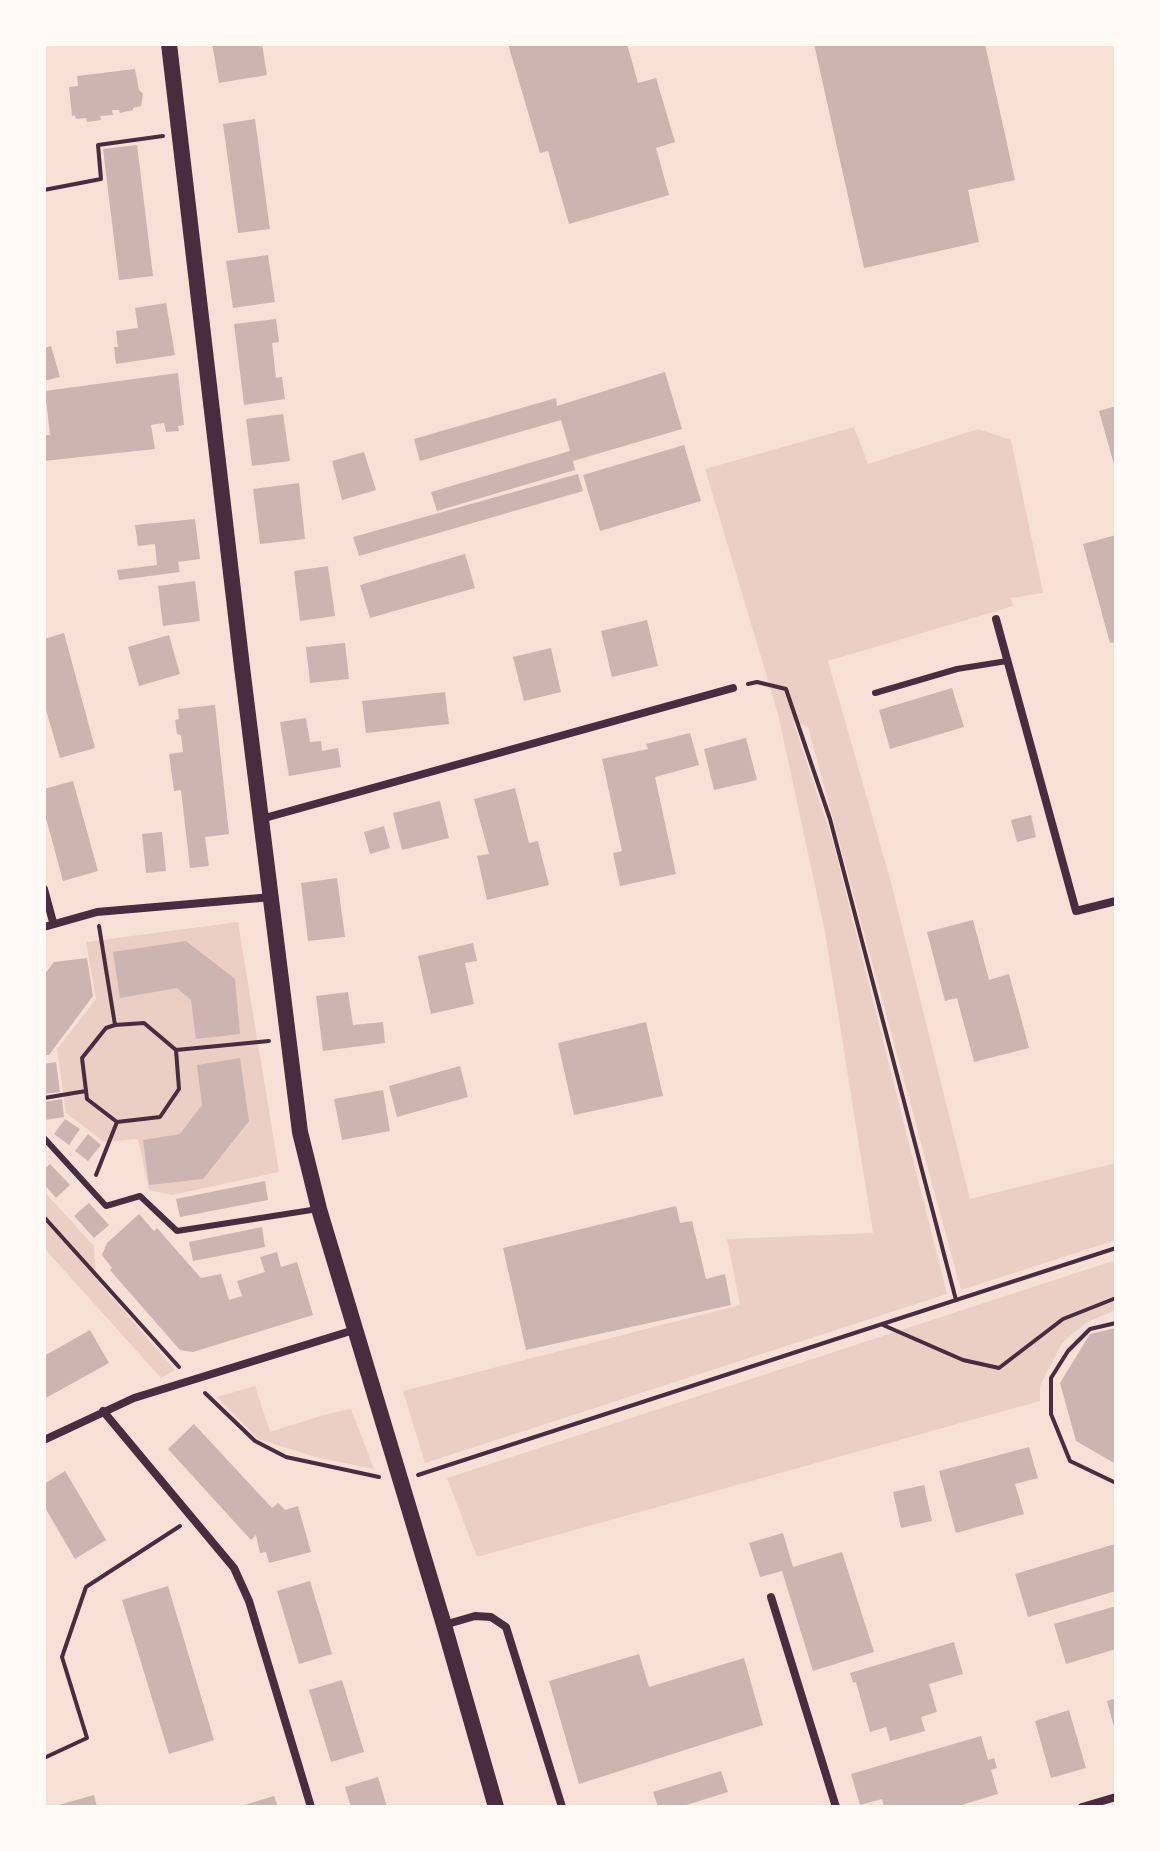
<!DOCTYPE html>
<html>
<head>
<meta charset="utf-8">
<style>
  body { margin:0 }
  #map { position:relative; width:1160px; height:1851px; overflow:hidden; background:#f7e1d7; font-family:"Roboto Serif",serif }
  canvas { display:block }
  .frame { position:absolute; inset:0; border:46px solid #fffaf5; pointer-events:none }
</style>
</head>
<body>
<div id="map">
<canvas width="1160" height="1851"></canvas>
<div class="frame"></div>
</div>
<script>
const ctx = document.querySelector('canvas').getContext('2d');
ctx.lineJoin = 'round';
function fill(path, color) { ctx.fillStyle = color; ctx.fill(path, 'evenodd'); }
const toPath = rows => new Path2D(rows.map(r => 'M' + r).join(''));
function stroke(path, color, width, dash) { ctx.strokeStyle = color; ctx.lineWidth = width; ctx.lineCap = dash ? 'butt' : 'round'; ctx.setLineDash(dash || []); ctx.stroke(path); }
const green = toPath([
  [854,427,868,464,978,429,1011,440,1043,593,1011,598,1013,606,828,661,892,886,970,1199,1116,1163,1116,1240,961,1290,808,727,793,721,833,842,947,1294,425,1463,403,1391,740,1305,727,1239,873,1233,825,932,778,714,705,469],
  [238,922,279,1172,172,1195,149,1190,138,1139,104,1142,66,1113,57,1049,96,999,86,942],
  [44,1191,94,1246,96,1279,175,1370,161,1378,44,1248],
  [1116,1260,1116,1310,1087,1322,1062,1343,1040,1386,1040,1401,477,1557,447,1478],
  [255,1386,270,1432,327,1414,351,1409,374,1469,316,1457,258,1439,217,1397]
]);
const building = toPath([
  [212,44,262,44,267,75,219,83],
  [508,44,627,44,638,83,656,78,675,142,656,148,669,195,569,224,548,151,540,153],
  [814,44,985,44,1015,180,968,190,979,242,864,268],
  [135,69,139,90,143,94,141,106,133,108,133,110,120,113,119,110,112,110,113,115,100,116,101,120,87,122,86,118,76,119,75,115,72,116,69,87,78,86,77,76],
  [255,119,270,229,238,233,223,124],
  [137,145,153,276,119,280,103,149],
  [268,255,275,302,233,308,226,261],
  [166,303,175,355,116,364,114,347,118,347,116,331,138,328,135,308],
  [276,319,279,342,272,343,276,378,282,377,285,399,244,405,234,324],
  [51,346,60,377,44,381,44,348],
  [665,372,682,429,573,461,575,470,437,511,431,492,570,451,561,420,420,461,414,439,556,398,557,406],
  [178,373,184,425,178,426,179,431,166,432,164,423,151,425,155,449,44,461,44,435,50,435,45,391],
  [1116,406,1116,468,1115,468,1099,411],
  [283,414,290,461,252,466,246,419],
  [684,445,701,501,600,531,583,475],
  [364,452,376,490,342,500,332,461],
  [578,474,583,491,359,556,353,537],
  [299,483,305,539,260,544,253,489],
  [195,519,200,559,178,562,180,572,119,580,117,570,157,565,155,544,138,546,135,525],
  [1116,535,1116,642,1110,643,1083,544],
  [465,554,475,588,370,618,360,585],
  [328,566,335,616,300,621,294,571],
  [195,581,200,621,163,626,158,586],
  [647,620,658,666,612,677,601,631],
  [64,633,95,748,60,758,44,703,44,639],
  [169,635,180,674,139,686,128,647],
  [345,643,349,679,310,683,306,647],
  [551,648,561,692,524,701,513,657],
  [952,688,964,727,890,749,879,710],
  [445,692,449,724,366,733,362,701],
  [215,705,229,834,205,837,209,866,190,868,181,790,174,791,169,754,183,752,181,735,177,734,175,720,179,719,178,709],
  [306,718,310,742,321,741,322,751,338,748,341,767,289,776,280,722],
  [690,733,699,765,655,777,676,874,620,886,613,853,622,851,602,759,648,749,646,744],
  [746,738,757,780,714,790,704,749],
  [73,781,98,871,63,881,44,811,44,789],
  [515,788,529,843,538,841,549,885,487,900,477,856,489,854,474,799],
  [440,801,449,838,402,850,393,813],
  [1031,815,1036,837,1017,842,1011,820],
  [384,826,390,848,370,854,364,832],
  [162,832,166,871,146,873,142,834],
  [337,878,345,937,308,941,301,883],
  [973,920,989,980,1009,974,1029,1048,974,1062,957,998,945,1001,927,932],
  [186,941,235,979,240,1034,196,1039,191,1000,177,988,120,998,113,952],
  [473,943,477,961,465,963,474,1004,431,1014,418,956],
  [87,958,93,996,49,1055,44,1055,44,975,54,962],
  [348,992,353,1025,383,1022,385,1043,323,1051,316,996],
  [646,1022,663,1096,574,1115,558,1043],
  [240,1058,249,1121,203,1179,149,1185,143,1140,180,1134,202,1105,197,1065],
  [56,1062,60,1092,44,1094,44,1064],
  [460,1066,468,1097,397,1117,389,1086],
  [383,1090,390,1131,342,1140,334,1099],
  [62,1099,64,1117,45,1120,44,1102],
  [65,1119,80,1129,69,1145,54,1134],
  [88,1134,101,1145,88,1161,75,1151],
  [50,1164,70,1185,56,1198,44,1184,44,1169],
  [265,1181,268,1200,180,1217,176,1199],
  [89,1203,109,1225,94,1238,74,1216],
  [676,1206,680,1223,692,1221,706,1279,725,1274,731,1305,526,1350,503,1248],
  [139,1214,154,1231,157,1228,201,1278,221,1274,229,1300,242,1296,237,1281,265,1272,260,1257,277,1252,281,1267,297,1262,313,1315,193,1352,180,1350,110,1270,112,1268,102,1255,107,1243],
  [262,1227,265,1247,193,1261,189,1242],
  [1116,1328,1116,1464,1076,1441,1060,1383,1090,1334],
  [90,1330,109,1363,44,1399,44,1356],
  [194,1424,272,1508,278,1503,285,1510,298,1506,311,1552,269,1563,266,1552,260,1553,256,1535,251,1540,168,1449],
  [1029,1447,1038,1478,1015,1484,1024,1514,956,1533,939,1471],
  [65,1471,106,1540,75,1559,44,1506,44,1484],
  [924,1485,932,1521,901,1528,893,1492],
  [783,1533,793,1567,842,1552,874,1652,813,1671,782,1571,760,1577,749,1543],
  [1115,1544,1116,1591,1028,1617,1015,1574],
  [310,1581,332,1654,299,1664,277,1591],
  [168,1586,214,1740,169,1754,122,1600],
  [1116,1606,1116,1649,1066,1664,1054,1624],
  [954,1642,963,1674,929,1684,937,1712,921,1717,925,1731,890,1741,886,1727,870,1732,856,1682,853,1683,850,1673],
  [639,1654,649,1687,744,1658,763,1725,579,1784,549,1681],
  [342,1680,364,1752,331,1762,309,1690],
  [1116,1698,1116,1731,1115,1731,1107,1701],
  [1069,1710,1086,1768,1051,1778,1035,1721],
  [981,1736,988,1760,994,1758,997,1768,991,1770,998,1794,955,1807,884,1807,882,1799,860,1805,851,1774],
  [721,1771,728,1792,680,1807,658,1807,653,1792],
  [378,1777,387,1807,351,1807,345,1787],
  [94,1795,97,1807,55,1807,55,1806],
  [274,1796,278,1807,241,1807,241,1806]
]);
const path = toPath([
  [44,190,101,179,98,145,163,136],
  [748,684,757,682,786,689,830,819,956,1300],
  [99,926,115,1025,106,1028,82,1058,87,1099,117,1122,160,1117,179,1089,176,1050,144,1023,115,1025],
  [176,1050,269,1041],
  [44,1098,86,1091],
  [96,1175,117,1122],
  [44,1217,179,1367],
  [1116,1323,1090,1329,1068,1351,1051,1378,1051,1414,1070,1461,1116,1483],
  [883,1325,963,1360,999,1368,1063,1319,1116,1298],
  [205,1393,255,1441,286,1457,379,1477],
  [418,1475,1116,1248],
  [44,1758,87,1738,62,1657,86,1587,180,1526]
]);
const service = toPath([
  [875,693,957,669,1007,661],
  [44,1138,106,1206,140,1196,177,1231,318,1209]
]);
const minor = toPath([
  [996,619,1076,911,1116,901],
  [261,819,733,688],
  [44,889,53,922],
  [44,927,97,912,272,897],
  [103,1411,234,1568,249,1601,311,1807],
  [44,1440,134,1398,354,1330],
  [771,1597,836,1807],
  [444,1625,475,1616,491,1617,506,1627,562,1807],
  [1082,1807,1116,1797]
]);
const secondary = toPath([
  [169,44,242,667,300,1132,319,1209,444,1625,496,1807]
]);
fill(green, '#ebcfc5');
fill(building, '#ccb4b1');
stroke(path, '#4a2c40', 4);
stroke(service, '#4a2c40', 6);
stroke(minor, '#4a2c40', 8);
stroke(secondary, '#4a2c40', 16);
</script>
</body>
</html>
